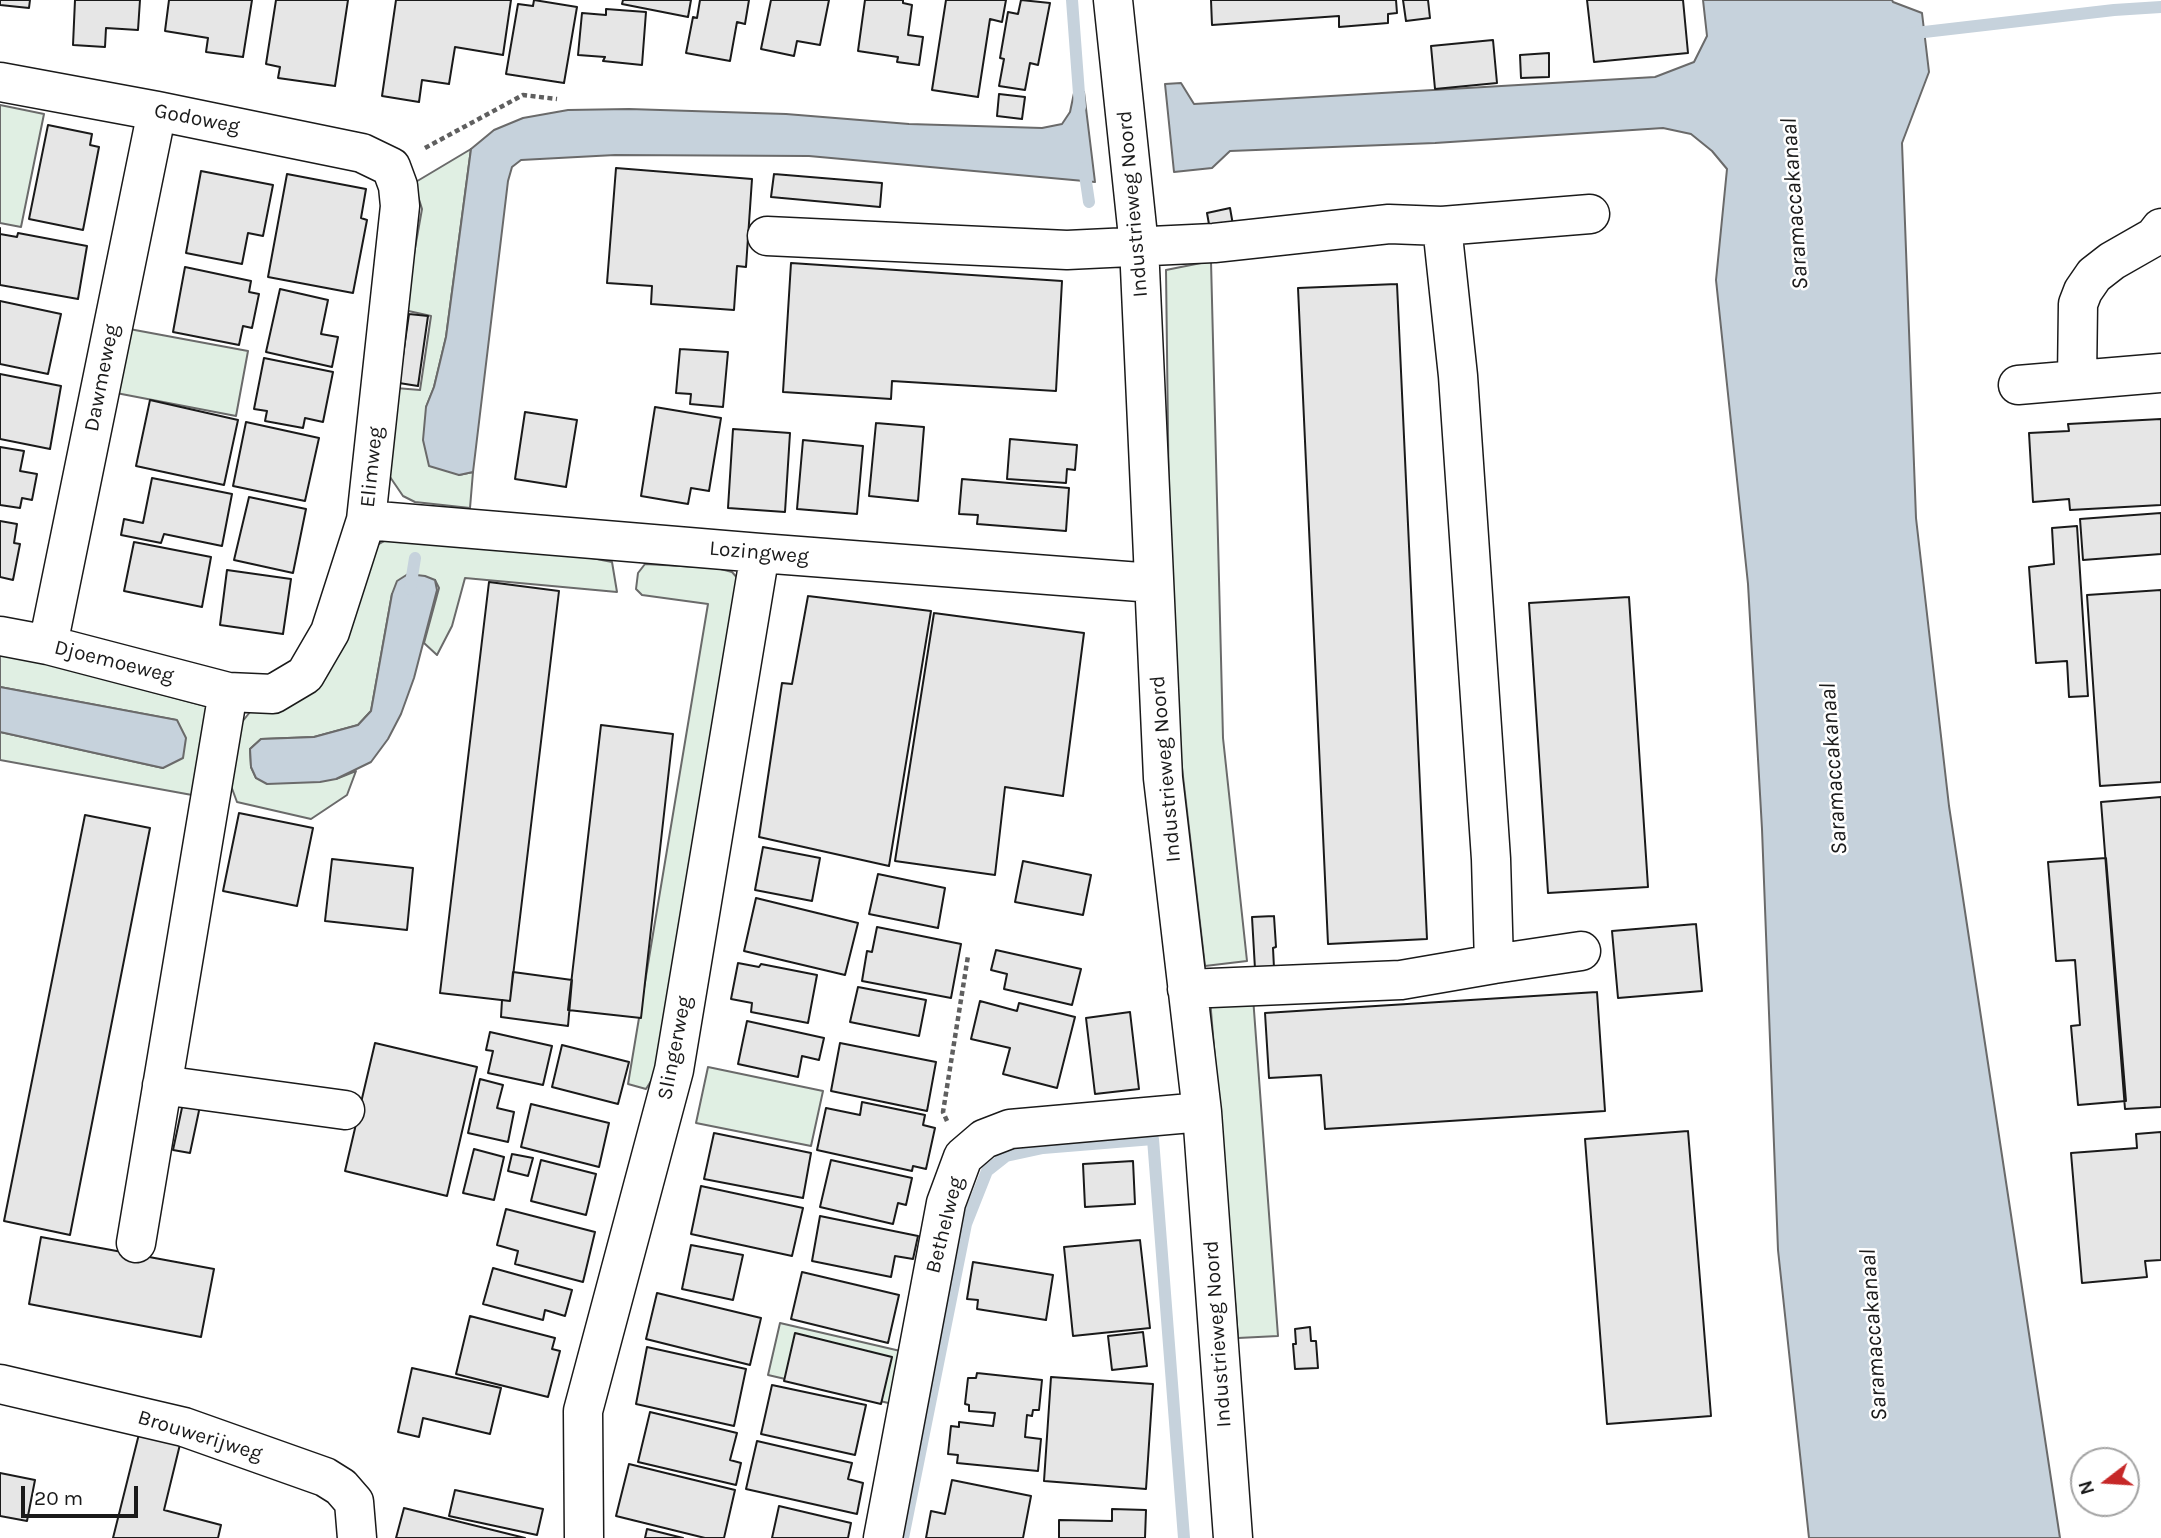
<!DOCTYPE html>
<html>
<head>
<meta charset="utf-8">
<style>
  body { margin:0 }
  #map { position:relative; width:2161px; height:1538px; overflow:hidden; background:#fff; font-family:Karla,sans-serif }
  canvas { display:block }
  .north { position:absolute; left:2070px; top:1447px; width:70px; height:70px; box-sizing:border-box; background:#fff; border:2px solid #a3a3a3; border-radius:50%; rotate:253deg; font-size:19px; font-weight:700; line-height:28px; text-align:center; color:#1a1a1a }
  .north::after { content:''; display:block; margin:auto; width:24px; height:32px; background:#c62828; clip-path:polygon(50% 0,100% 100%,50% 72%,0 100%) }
  .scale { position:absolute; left:21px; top:1486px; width:117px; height:32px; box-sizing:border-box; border:4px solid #1a1a1a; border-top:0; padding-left:9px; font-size:21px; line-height:24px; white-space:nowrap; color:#1a1a1a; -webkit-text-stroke:5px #fff; paint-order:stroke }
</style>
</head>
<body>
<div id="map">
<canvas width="2161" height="1538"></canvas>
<div class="north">N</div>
<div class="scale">20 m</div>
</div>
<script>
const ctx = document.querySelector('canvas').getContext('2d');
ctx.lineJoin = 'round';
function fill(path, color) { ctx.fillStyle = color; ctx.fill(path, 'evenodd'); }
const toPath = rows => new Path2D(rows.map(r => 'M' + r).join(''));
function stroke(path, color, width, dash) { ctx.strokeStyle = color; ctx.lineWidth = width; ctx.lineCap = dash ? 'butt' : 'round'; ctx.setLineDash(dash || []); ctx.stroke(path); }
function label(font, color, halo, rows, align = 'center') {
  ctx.font = font + ' Karla,sans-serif'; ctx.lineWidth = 5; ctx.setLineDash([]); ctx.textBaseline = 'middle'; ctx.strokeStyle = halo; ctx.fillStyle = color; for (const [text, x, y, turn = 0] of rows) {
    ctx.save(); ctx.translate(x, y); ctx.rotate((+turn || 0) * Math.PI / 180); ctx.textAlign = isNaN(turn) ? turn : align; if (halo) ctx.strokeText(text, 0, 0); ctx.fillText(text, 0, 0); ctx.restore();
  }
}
const green = toPath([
  [0,105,44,114,21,227,0,223,0,105],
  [471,149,446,337,434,387,426,407,459,475,473,472,470,508,415,502,403,496,388,474,396,388,420,390,431,316,404,310,422,209,414,183,471,149],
  [1211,261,1223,738,1247,961,1205,966,1181,759,1170,596,1166,270,1211,261],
  [124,328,248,351,236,416,111,392,124,328],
  [395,535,530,546,612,562,617,592,465,578,452,626,437,655,424,643,439,588,435,580,392,594,371,711,358,725,314,737,261,739,250,749,251,767,256,778,336,779,356,771,347,795,311,819,237,802,227,775,234,732,254,707,278,703,375,546,395,535],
  [645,564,717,568,732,572,740,581,658,1070,646,1089,628,1084,708,604,642,595,636,589,638,573,645,564],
  [0,651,209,707,192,795,0,760,0,732,163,768,176,720,0,687,0,651],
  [1253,997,1278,1336,1238,1338,1210,999,1253,997],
  [708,1067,823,1091,811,1146,696,1123,708,1067],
  [780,1323,909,1353,897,1405,768,1375,780,1323]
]);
const water = toPath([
  [1703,0,1892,0,1893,2,1922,13,1929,72,1902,143,1916,518,1949,806,2060,1538,1809,1538,1778,1250,1762,829,1748,584,1716,280,1727,169,1712,151,1691,134,1663,128,1435,143,1230,151,1212,168,1174,172,1165,84,1181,83,1194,104,1655,77,1694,62,1707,36,1703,0],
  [1084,92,1095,182,809,156,615,155,521,160,512,167,508,181,473,472,459,475,429,466,423,440,426,407,434,387,446,337,471,149,494,130,523,118,568,110,629,109,786,114,909,124,1042,128,1062,124,1070,112,1074,93,1084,92],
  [408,574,425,576,435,580,437,590,414,678,401,714,388,739,371,762,336,779,320,782,267,784,256,778,251,767,250,749,261,739,314,737,358,725,371,711,392,594,397,581,408,574],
  [0,687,177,720,186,738,183,758,163,768,0,732,0,687]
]);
const stream = toPath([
  [1072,0,1080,107],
  [1907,34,2114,10,2161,7],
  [1084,168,1089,202],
  [410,589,415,558],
  [903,1538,966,1224,987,1171,1006,1156,1043,1148,1153,1139,1184,1538]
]);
const building = toPath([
  [0,0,30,0,29,8,0,5,0,0],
  [75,0,140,0,138,30,106,28,105,47,73,45,75,0],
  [169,0,252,0,243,57,206,52,208,38,165,31,169,0],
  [276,0,348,0,335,86,278,78,280,67,266,64,276,0],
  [396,0,511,0,503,55,455,47,449,84,422,80,419,102,382,96,396,0],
  [534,0,577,7,564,83,506,74,518,4,533,6,534,0],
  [623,0,691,0,688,17,622,4,623,0],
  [700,0,749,0,745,24,737,22,730,61,686,53,693,17,697,18,700,0],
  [771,0,829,0,820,45,797,41,794,56,761,49,771,0],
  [865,0,903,0,903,3,912,5,908,35,923,37,919,65,897,62,898,57,858,51,865,0],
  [946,0,1006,0,1002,22,990,19,978,97,932,90,946,0],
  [1021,0,1050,3,1038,65,1030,63,1025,90,999,86,1004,59,1000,58,1008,12,1018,14,1021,0],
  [1211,0,1396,0,1397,13,1388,14,1388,23,1339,27,1339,16,1212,25,1211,0],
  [1403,0,1428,0,1430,18,1406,21,1403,0],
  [1587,0,1683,0,1688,53,1594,62,1587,0],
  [606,9,646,12,642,65,603,61,605,57,578,55,582,13,606,15,606,9],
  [1493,40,1497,83,1435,89,1431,46,1493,40],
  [1549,53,1549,77,1521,78,1520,55,1549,53],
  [999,94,1025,97,1022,119,997,116,999,94],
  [48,125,92,134,90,145,99,147,83,230,29,219,48,125],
  [616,168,752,179,746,267,737,266,734,310,651,304,652,286,607,283,616,168],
  [201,171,273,185,263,236,248,233,242,264,186,253,201,171],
  [287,174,366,189,361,218,367,220,353,293,268,277,287,174],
  [774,174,882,183,880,207,771,197,774,174],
  [1230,208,1233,225,1210,230,1207,213,1230,208],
  [0,228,0,234,17,237,18,233,87,246,78,299,0,285,0,228],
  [791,263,1062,281,1056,391,892,381,891,399,783,392,791,263],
  [185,267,251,281,249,292,259,294,252,328,243,326,239,345,173,332,185,267],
  [1397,284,1427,939,1328,944,1298,288,1397,284],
  [280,289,328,300,321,334,338,337,332,367,266,352,280,289],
  [0,301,61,314,48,374,0,364,0,301],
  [409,314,428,316,418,386,399,383,409,314],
  [680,349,728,352,723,407,690,404,691,394,676,393,680,349],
  [264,358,333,372,323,422,305,418,303,428,265,421,267,411,254,409,264,358],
  [0,374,61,386,50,449,0,439,0,374],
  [150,400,238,420,224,485,136,466,150,400],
  [655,407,721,418,709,491,691,488,688,504,641,496,655,407],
  [525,412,577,420,566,487,515,479,525,412],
  [2161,419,2161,505,2070,510,2069,499,2033,502,2029,433,2069,431,2068,424,2161,419],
  [246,422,319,438,305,501,233,486,246,422],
  [876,423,924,427,918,501,869,496,876,423],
  [733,429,790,433,785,512,728,508,733,429],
  [1010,439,1077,445,1075,470,1067,469,1066,483,1007,479,1010,439],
  [803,440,863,446,857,514,797,509,803,440],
  [0,447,24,451,20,471,37,474,32,500,22,498,20,508,0,505,0,447],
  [152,478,232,494,222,546,164,534,161,543,121,535,124,519,143,523,152,478],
  [962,479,1069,488,1066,531,977,524,978,515,959,514,962,479],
  [249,497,306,509,293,573,234,560,249,497],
  [2161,513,2161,554,2083,560,2080,519,2161,513],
  [0,521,17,524,14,543,20,544,13,580,0,577,0,521],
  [2077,526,2088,696,2069,697,2067,661,2036,663,2029,567,2054,564,2052,528,2077,526],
  [134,542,211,557,202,607,124,591,134,542],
  [227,570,291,579,283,634,220,625,227,570],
  [489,582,559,591,510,1001,440,993,489,582],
  [2161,590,2161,782,2100,786,2087,595,2161,590],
  [808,596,931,611,889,866,759,837,782,683,792,684,808,596],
  [1629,597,1648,887,1548,893,1529,603,1629,597],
  [934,613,1084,633,1063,796,1005,787,995,875,895,861,934,613],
  [601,725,673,734,641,1018,568,1010,601,725],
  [2161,797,2161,1107,2125,1109,2101,802,2161,797],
  [239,813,313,828,297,906,223,891,239,813],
  [85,815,150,828,70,1235,4,1221,85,815],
  [763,847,820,858,812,901,755,890,763,847],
  [2106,858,2126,1101,2078,1105,2071,1026,2080,1025,2075,960,2056,961,2048,862,2106,858],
  [332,859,413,868,407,930,325,921,332,859],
  [1023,861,1091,875,1083,915,1015,902,1023,861],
  [878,874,945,888,938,928,869,914,878,874],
  [756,898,858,923,845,975,744,951,756,898],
  [1274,916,1276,947,1273,948,1274,968,1255,969,1252,917,1274,916],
  [1696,924,1702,991,1618,998,1612,931,1696,924],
  [877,927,961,944,951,998,862,981,867,951,872,952,877,927],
  [996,950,1081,969,1072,1005,1004,989,1007,974,991,970,996,950],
  [738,963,759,967,761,964,817,975,808,1023,751,1012,752,1003,731,999,738,963],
  [513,972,572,980,568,1026,501,1017,502,1000,510,1001,513,972],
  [858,987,926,1000,919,1036,850,1022,858,987],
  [1597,992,1605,1111,1325,1129,1321,1075,1269,1078,1265,1013,1597,992],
  [980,1001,1017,1011,1019,1003,1075,1017,1057,1088,1003,1074,1010,1048,971,1039,980,1001],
  [1130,1012,1139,1089,1095,1094,1086,1018,1130,1012],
  [747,1021,824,1038,819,1060,802,1056,798,1077,738,1064,747,1021],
  [490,1032,552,1046,543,1085,488,1073,493,1051,486,1050,490,1032],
  [375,1043,477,1067,447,1196,345,1171,375,1043],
  [840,1043,936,1062,927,1111,831,1091,840,1043],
  [562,1045,629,1062,618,1104,552,1087,562,1045],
  [480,1079,503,1085,497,1108,514,1112,508,1142,468,1133,480,1079],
  [862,1102,925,1115,923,1125,935,1128,926,1169,913,1166,912,1171,817,1150,826,1108,860,1115,862,1102],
  [183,1103,200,1106,190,1153,173,1150,183,1103],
  [531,1104,609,1123,599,1167,521,1147,531,1104],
  [1688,1131,1711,1416,1607,1424,1585,1139,1688,1131],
  [2161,1132,2161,1260,2145,1261,2147,1277,2082,1283,2071,1153,2137,1148,2136,1134,2161,1132],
  [714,1133,811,1153,803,1198,704,1179,714,1133],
  [474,1149,504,1157,494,1200,463,1193,474,1149],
  [512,1154,533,1158,528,1176,508,1171,512,1154],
  [541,1160,596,1174,586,1215,531,1201,541,1160],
  [831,1160,912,1178,906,1205,898,1203,893,1224,820,1207,831,1160],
  [1133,1161,1135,1204,1085,1207,1083,1164,1133,1161],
  [701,1186,803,1208,792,1256,691,1234,701,1186],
  [506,1209,595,1232,583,1282,515,1264,518,1251,497,1245,506,1209],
  [820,1216,918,1236,913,1259,895,1256,891,1277,812,1261,820,1216],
  [41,1237,214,1269,201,1337,29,1304,41,1237],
  [1140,1240,1150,1328,1073,1336,1064,1247,1140,1240],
  [691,1245,743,1255,733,1300,682,1289,691,1245],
  [973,1262,1053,1275,1046,1320,977,1309,978,1300,967,1299,973,1262],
  [493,1268,572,1290,565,1316,545,1310,543,1320,483,1304,493,1268],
  [802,1272,899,1295,888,1343,791,1319,802,1272],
  [657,1293,761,1318,750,1365,646,1339,657,1293],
  [470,1316,555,1338,552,1349,560,1351,548,1397,456,1374,470,1316],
  [1310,1327,1311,1341,1316,1341,1318,1368,1295,1369,1293,1344,1296,1344,1295,1329,1310,1327],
  [1143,1332,1147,1366,1112,1370,1108,1336,1143,1332],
  [795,1333,892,1357,881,1404,784,1381,795,1333],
  [647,1347,746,1369,734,1426,636,1404,647,1347],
  [412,1368,501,1388,490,1434,423,1418,419,1437,398,1432,412,1368],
  [977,1373,1042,1380,1039,1410,1033,1410,1032,1416,1027,1415,1025,1437,1041,1439,1038,1471,957,1463,958,1455,948,1454,951,1426,959,1427,959,1422,993,1426,995,1413,969,1411,969,1405,965,1404,968,1378,976,1378,977,1373],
  [1051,1377,1153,1384,1146,1489,1044,1481,1051,1377],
  [772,1385,866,1405,855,1455,761,1434,772,1385],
  [650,1412,737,1433,730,1460,741,1463,736,1485,638,1462,650,1412],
  [142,1422,183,1432,164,1510,221,1525,218,1538,113,1538,142,1422],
  [757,1441,852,1463,848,1479,863,1483,857,1514,746,1489,757,1441],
  [629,1464,735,1490,724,1538,705,1538,616,1516,629,1464],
  [0,1473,35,1480,27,1521,0,1516,0,1473],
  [952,1480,1031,1496,1023,1538,926,1538,931,1511,945,1514,952,1480],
  [455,1490,543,1509,537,1535,449,1516,455,1490],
  [779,1506,851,1523,848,1538,772,1538,779,1506],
  [404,1508,525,1538,396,1538,404,1508],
  [1112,1509,1146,1510,1145,1538,1059,1538,1059,1520,1112,1521,1112,1509],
  [647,1529,683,1538,645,1538,647,1529]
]);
const path = toPath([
  [425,148,523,95,557,99],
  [947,1121,943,1112,968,956]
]);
const minor = toPath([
  [1113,0,1139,246,1163,778,1202,1112,1233,1538],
  [0,82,157,111,362,153,391,167,398,186,400,206,366,520,330,632,305,675,273,694,228,692,48,645,0,636],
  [1442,226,1590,214],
  [767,236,1067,250,1214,243,1389,224,1442,226,1458,376,1491,859,1494,964,1401,980,1187,989],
  [2077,379,2078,304,2083,291,2094,275,2112,261,2154,237,2161,228],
  [2018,385,2161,373],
  [366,520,760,553,1153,583],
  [48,645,157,111],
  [1494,964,1581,951],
  [162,1085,345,1110],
  [136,1243,228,692],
  [0,1384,184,1427,325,1477,341,1487,354,1502,357,1538],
  [584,1538,583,1411,674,1070,760,553],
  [883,1538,946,1203,963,1157,984,1139,1010,1129,1202,1112]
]);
const streetNames = [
  ["Godoweg",197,119,11],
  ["Industrieweg Noord",1133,204,-95],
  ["Dawmeweg",102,378,-79],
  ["Elimweg",372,467,-84],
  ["Lozingweg",759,553,5],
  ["Djoemoeweg",114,662,14],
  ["Industrieweg Noord",1166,769,-95],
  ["Slingerweg",675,1048,-79],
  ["Bethelweg",945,1225,-76],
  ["Industrieweg Noord",1218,1334,-94],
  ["Brouwerijweg",200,1436,17]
];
const waterNames = [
  ["Saramaccakanaal",1795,204,-94],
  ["Saramaccakanaal",1834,769,-94],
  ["Saramaccakanaal",1874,1335,-94]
];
fill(green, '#e0efe3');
stroke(green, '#6a6a6a', 2);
fill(water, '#c6d2dc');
stroke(water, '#6a6a6a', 2);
stroke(stream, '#c6d2dc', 12);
fill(building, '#e6e6e6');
stroke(building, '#1a1a1a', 2);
stroke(minor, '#1a1a1a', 41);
stroke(path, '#5f5f5f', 4.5, [5, 3.5]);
stroke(minor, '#fff', 38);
label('21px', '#1a1a1a', '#fff', streetNames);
label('italic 23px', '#1a1a1a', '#fff', waterNames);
</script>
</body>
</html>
